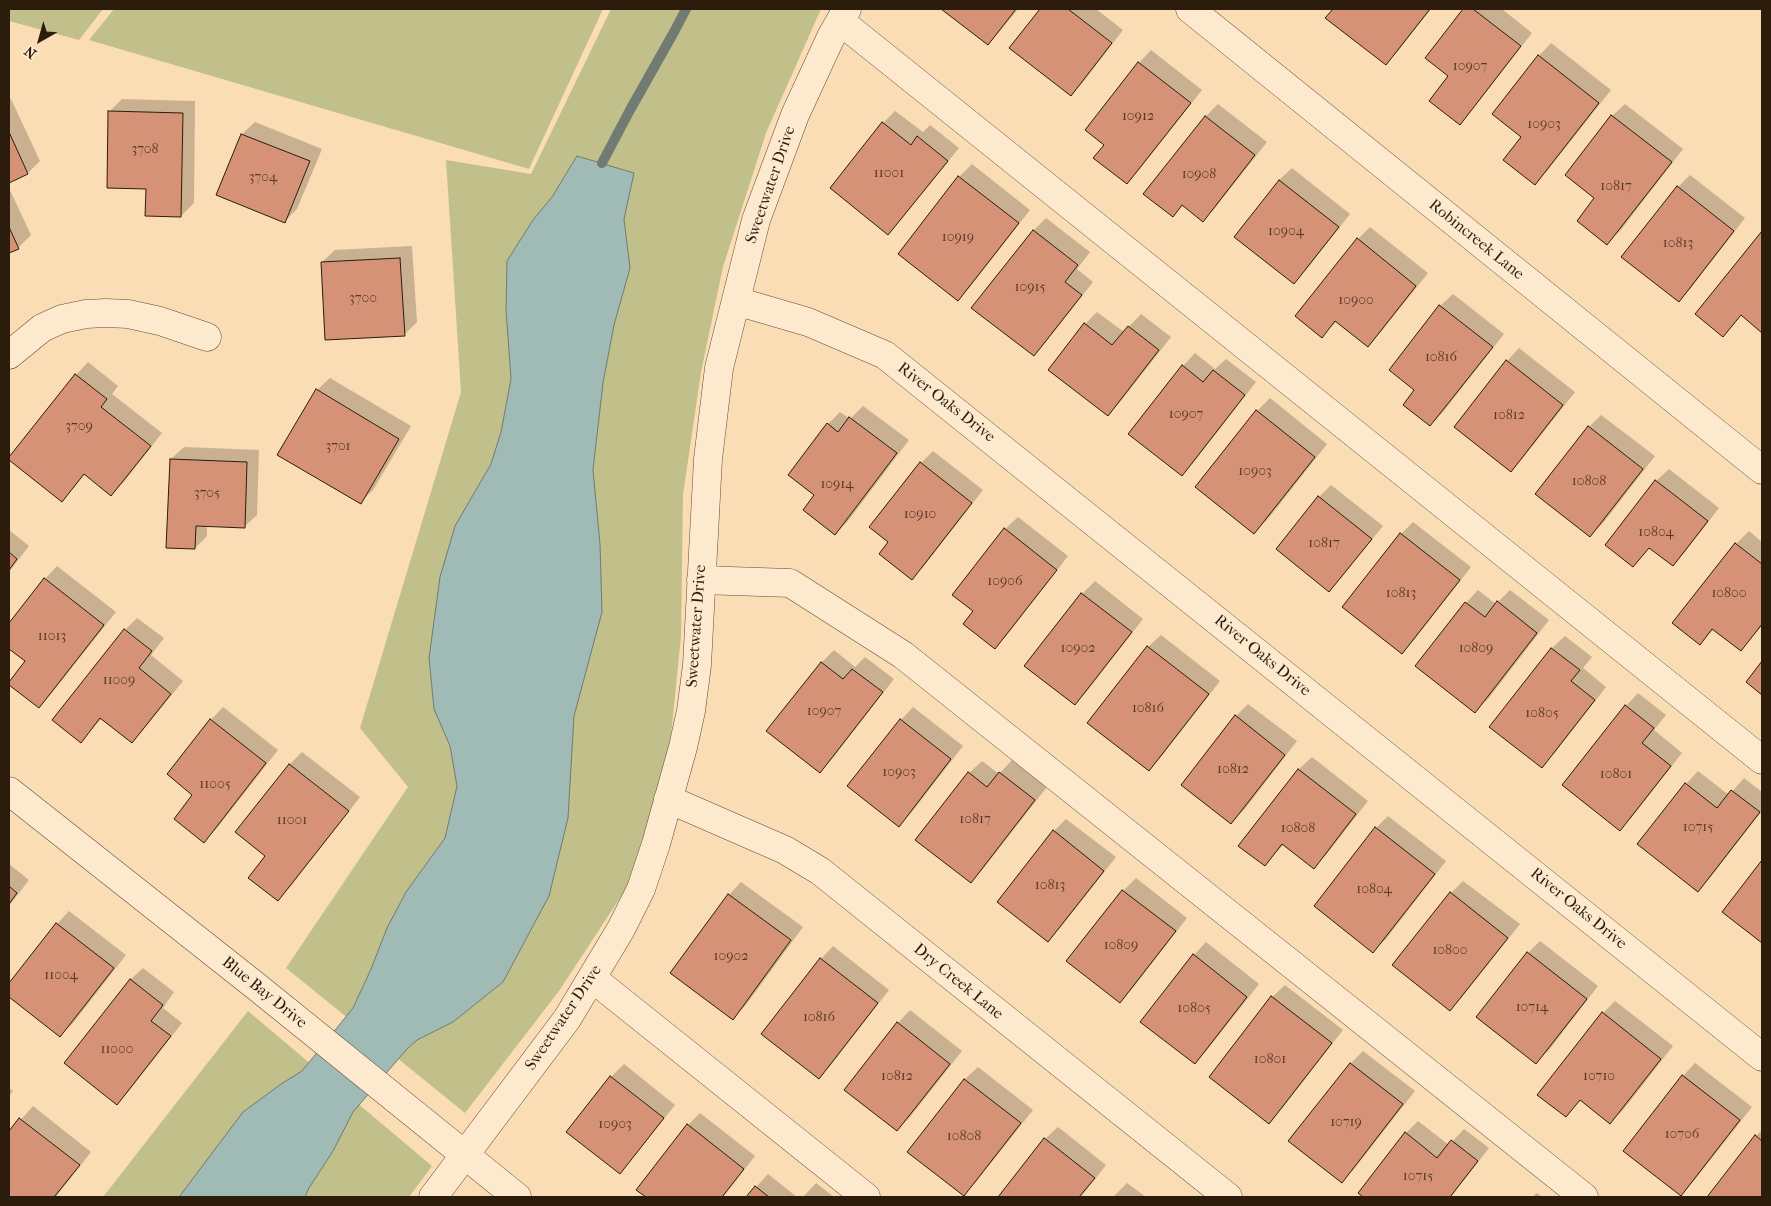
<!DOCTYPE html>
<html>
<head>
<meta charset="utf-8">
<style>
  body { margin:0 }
  #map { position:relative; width:1771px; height:1206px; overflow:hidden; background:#faddb4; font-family:"IM FELL French Canon",serif }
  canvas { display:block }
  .frame { position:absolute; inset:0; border:10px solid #2b1c0c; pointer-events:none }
  .north { position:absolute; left:15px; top:15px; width:50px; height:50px; -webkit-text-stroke:4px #fce9ce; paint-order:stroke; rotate:218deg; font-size:14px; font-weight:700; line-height:20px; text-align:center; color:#2b1c0c }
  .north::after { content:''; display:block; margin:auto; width:18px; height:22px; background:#2b1c0c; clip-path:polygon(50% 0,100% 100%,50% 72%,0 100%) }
</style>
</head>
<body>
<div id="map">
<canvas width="1771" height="1206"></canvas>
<div class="frame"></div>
<div class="north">N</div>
</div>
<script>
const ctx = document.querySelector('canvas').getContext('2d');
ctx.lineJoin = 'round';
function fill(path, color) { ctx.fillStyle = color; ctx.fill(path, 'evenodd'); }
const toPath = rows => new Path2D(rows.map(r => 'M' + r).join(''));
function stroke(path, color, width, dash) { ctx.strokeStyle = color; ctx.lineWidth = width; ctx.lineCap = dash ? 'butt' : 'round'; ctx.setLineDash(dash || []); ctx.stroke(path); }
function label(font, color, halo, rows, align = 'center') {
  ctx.font = font + ' "IM FELL French Canon",serif'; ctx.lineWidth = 5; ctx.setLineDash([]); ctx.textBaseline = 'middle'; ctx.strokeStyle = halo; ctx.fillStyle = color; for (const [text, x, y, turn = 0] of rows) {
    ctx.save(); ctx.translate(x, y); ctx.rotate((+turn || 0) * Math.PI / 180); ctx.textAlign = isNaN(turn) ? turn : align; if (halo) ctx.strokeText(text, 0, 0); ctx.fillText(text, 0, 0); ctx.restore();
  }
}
const green = toPath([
  [9,9,103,9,79,40,9,21],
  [114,9,603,9,529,169,89,40],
  [611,9,821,9,766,133,723,267,701,372,683,495,681,636,670,746,639,869,559,991,465,1113,286,968,408,787,360,728,461,392,446,160,531,174],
  [248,1011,432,1166,409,1197,103,1197]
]);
const water = toPath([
  [577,156,634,173,624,219,630,268,614,325,603,383,593,470,600,544,602,612,574,716,568,818,549,896,503,982,453,1022,417,1040,406,1050,353,1112,333,1151,309,1188,305,1197,179,1197,243,1112,281,1084,302,1071,353,1008,371,969,387,928,406,892,445,838,457,786,450,746,434,709,429,658,440,577,455,526,491,464,501,432,511,379,506,310,507,261,533,220,552,197,577,156]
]);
const shadow = toPath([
  [943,9,1018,9,1000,31,988,44],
  [1041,9,1096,9,1123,30,1083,82,1071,94,1011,48],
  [1334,9,1431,9,1398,51,1385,64,1327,18],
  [1464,9,1502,9,1532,33,1472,110,1459,123,1450,76,1426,58],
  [1551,43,1611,90,1547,171,1535,183,1523,137,1539,56],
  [1151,50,1202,90,1139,170,1127,183,1105,145,1139,63],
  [11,99,40,161,28,173,9,182,9,100],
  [122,99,195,101,194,203,181,216,147,187,109,112],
  [1218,104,1267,142,1215,208,1203,220,1183,205,1173,216,1145,194,1206,116],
  [1625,104,1683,149,1620,231,1607,243,1596,198,1566,175,1612,116],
  [895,111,923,132,930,125,959,148,900,221,888,233,883,123],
  [255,122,322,149,297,209,285,221,218,195,242,134],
  [972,164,1030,210,970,287,958,299,899,254,959,177],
  [1292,168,1350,214,1306,270,1294,282,1279,180],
  [1690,175,1745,218,1691,288,1679,300,1678,187],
  [9,188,31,235,18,248,9,252],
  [1046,218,1090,252,1077,269,1093,282,1046,342,1034,355,973,308,1034,230],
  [1370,227,1428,273,1380,333,1367,345,1337,321,1322,336,1358,239],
  [1762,233,1762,331,1742,314,1723,335,1697,314],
  [412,246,417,322,404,335,322,262,335,250],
  [1453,294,1504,334,1443,412,1430,425,1416,390,1440,306],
  [1097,312,1124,332,1141,314,1171,337,1120,402,1108,415,1085,324],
  [1519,348,1575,392,1523,458,1511,470,1507,361],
  [1195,353,1215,369,1226,359,1256,382,1194,462,1182,474,1183,366],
  [88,362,118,386,112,394,162,433,124,482,111,494,85,474,62,501,76,375],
  [330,378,411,426,373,490,360,503,317,390],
  [1270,398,1327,444,1267,520,1254,532,1197,487,1257,411],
  [863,406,909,440,848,521,835,534,816,495,828,424,840,412,850,419],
  [1601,415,1655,456,1603,523,1590,536,1589,427],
  [184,447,259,450,257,515,244,527,207,526,207,536,195,548,171,459],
  [933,451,983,490,924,566,912,578,890,542,921,463],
  [1669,469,1719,508,1685,552,1672,565,1650,547,1633,566,1656,481],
  [1331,485,1383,526,1341,578,1329,590,1319,497],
  [1018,517,1068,556,1007,635,995,647,975,611,1005,529],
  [1413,522,1471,567,1414,640,1402,652,1401,534],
  [9,530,29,546,9,572],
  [1749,531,1762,542,1762,626,1741,650,1714,629,1700,643,1674,623,1736,544],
  [57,566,116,612,51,694,39,707,9,683,26,661,9,647,9,625,45,579],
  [1095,581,1143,619,1087,691,1074,704,1026,666,1082,594],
  [1478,590,1496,604,1510,590,1549,620,1488,699,1475,711,1466,603],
  [137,618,164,638,151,655,183,681,144,729,132,741,102,718,81,741,125,630],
  [1161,635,1220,681,1161,757,1149,769,1148,647],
  [1565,636,1592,657,1583,668,1606,687,1554,754,1541,766,1491,727,1552,648],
  [834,650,855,667,865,657,894,679,832,759,820,771,822,662],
  [1638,693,1666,715,1654,730,1682,753,1632,817,1620,829,1626,706],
  [1248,704,1297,741,1244,810,1231,822,1236,716],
  [223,707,278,750,217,828,204,841,194,794,168,774,211,720],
  [913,707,963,746,911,813,898,825,849,786,901,720],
  [302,752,360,797,290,887,277,899,267,856,236,832,290,764],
  [1312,757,1368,801,1326,855,1313,867,1284,844,1264,865,1240,845,1299,769],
  [1012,760,1047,787,983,869,971,881,917,840,969,773,982,761,999,774],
  [1698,771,1729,795,1744,778,1762,792,1762,811,1710,878,1698,890,1686,784],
  [1388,816,1446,861,1386,939,1373,951,1376,828],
  [1066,819,1116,857,1060,928,1048,941,1054,831],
  [1762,862,1762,942,1724,912],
  [9,864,29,880,9,906],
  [1136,878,1187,918,1132,989,1120,1001,1068,961,1123,891],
  [1463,881,1520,924,1462,997,1450,1009,1451,893],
  [741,882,803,927,745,1006,733,1018,729,895],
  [69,911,126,955,73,1023,60,1035,9,995,9,985,57,924],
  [1540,941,1598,986,1549,1050,1536,1062,1528,953],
  [1206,942,1259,984,1207,1050,1194,1063,1194,955],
  [833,946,889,990,831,1065,819,1077,821,959],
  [143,968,174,992,163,1008,182,1023,129,1091,117,1104,130,980],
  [1285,985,1343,1030,1281,1110,1269,1122,1272,997],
  [1615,1001,1673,1046,1623,1110,1610,1122,1581,1099,1566,1116,1603,1013],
  [910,1010,962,1051,910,1117,897,1130,846,1089,898,1023],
  [1363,1051,1415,1091,1354,1169,1342,1181,1290,1141,1351,1063],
  [1695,1063,1752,1107,1693,1182,1681,1194,1625,1150,1683,1076],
  [624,1064,675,1105,632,1159,620,1172,568,1132,611,1077],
  [978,1067,1033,1110,976,1182,964,1194,909,1151,965,1079],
  [9,1088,13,1091,9,1096],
  [33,1106,91,1152,56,1197,9,1197,9,1133],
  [700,1113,755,1156,723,1197,648,1197,638,1189,688,1125],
  [1418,1121,1449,1145,1464,1129,1489,1148,1451,1197,1365,1197,1359,1193,1406,1133],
  [1058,1127,1106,1165,1081,1197,1000,1197,1045,1139],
  [1762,1130,1762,1197,1708,1197,1756,1136],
  [768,1174,797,1197,747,1197],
  [816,1183,834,1197,803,1197],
  [1127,1183,1146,1197,1113,1197],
  [1537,1193,1542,1197,1532,1197]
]);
const stream = toPath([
  [602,163,630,110,674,32,686,9]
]);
const building = toPath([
  [941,9,1016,9,988,45,941,9],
  [1040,9,1068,9,1112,43,1071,96,1009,48,1040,9],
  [1333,9,1430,9,1386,65,1325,18,1333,9],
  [1463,9,1473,9,1521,46,1460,125,1429,101,1448,76,1425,58,1463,9],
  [1538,55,1599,103,1535,185,1503,160,1521,137,1492,114,1538,55],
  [1138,62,1191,103,1127,184,1093,158,1104,145,1085,130,1138,62],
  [108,111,183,113,181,217,145,216,146,189,107,188,108,111],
  [1611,115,1672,162,1607,245,1577,221,1594,198,1565,175,1611,115],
  [1205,116,1255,155,1203,222,1182,205,1173,217,1143,194,1205,116],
  [882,122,911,145,917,136,948,161,888,235,830,188,882,122],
  [9,132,28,174,9,183,9,132],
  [241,134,310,161,285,223,216,195,241,134],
  [958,176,1019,223,958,301,898,254,958,176],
  [1279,180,1339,227,1294,284,1234,237,1279,180],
  [1677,186,1734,231,1679,302,1621,257,1677,186],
  [9,227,19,249,9,253,9,227],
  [1033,230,1078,265,1065,282,1082,295,1034,356,971,308,1033,230],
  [1762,231,1762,333,1741,315,1723,337,1695,314,1762,231],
  [1357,238,1416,286,1368,347,1335,321,1322,338,1295,316,1357,238],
  [400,258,405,336,325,340,321,262,400,258],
  [1439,305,1493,347,1430,426,1403,405,1414,390,1389,370,1439,305],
  [1084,323,1112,345,1128,326,1159,350,1108,416,1048,370,1084,323],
  [1506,360,1563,405,1511,472,1454,427,1506,360],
  [1182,365,1203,382,1213,370,1245,395,1182,476,1128,434,1182,365],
  [75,374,107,399,101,407,151,446,111,496,84,474,62,502,9,460,9,457,75,374],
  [316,389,399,439,361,504,277,455,316,389],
  [1256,410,1315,457,1254,534,1195,487,1256,410],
  [849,417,897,453,835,535,803,510,814,495,788,475,827,423,838,432,849,417],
  [1588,426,1643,469,1590,537,1535,494,1588,426],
  [170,459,247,462,245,528,196,526,195,549,166,548,170,459],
  [920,462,972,503,912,580,879,554,888,542,869,527,920,462],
  [1655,480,1708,521,1673,566,1649,548,1633,567,1605,545,1655,480],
  [1318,496,1372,539,1329,592,1276,549,1318,496],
  [1004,528,1057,570,995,649,963,624,973,611,952,595,1004,528],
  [1400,533,1460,580,1402,654,1342,607,1400,533],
  [1735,543,1762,564,1762,624,1741,651,1712,629,1700,645,1672,623,1735,543],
  [9,552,17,559,9,570,9,552],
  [44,578,104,625,39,708,9,685,9,682,25,661,9,649,9,623,44,578],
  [1081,593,1132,632,1075,705,1024,666,1081,593],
  [1497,601,1537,633,1475,713,1415,666,1465,602,1485,617,1497,601],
  [124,629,152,651,139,668,171,694,132,743,100,718,81,743,52,720,124,629],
  [1147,646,1209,694,1149,771,1087,723,1147,646],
  [1551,648,1580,670,1571,681,1595,700,1542,768,1489,727,1551,648],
  [1762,661,1762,695,1746,682,1762,661],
  [821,662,843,679,852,669,883,692,820,773,766,731,821,662],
  [1625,705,1654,728,1642,743,1671,766,1620,831,1562,785,1625,705],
  [1235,715,1285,755,1231,824,1181,785,1235,715],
  [210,719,266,763,204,843,174,819,192,795,167,774,210,719],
  [900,719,951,759,899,827,847,786,900,719],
  [289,764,349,811,278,901,248,878,265,856,235,832,289,764],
  [1298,769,1356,814,1314,869,1282,844,1265,866,1238,846,1298,769],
  [968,772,987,787,999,772,1035,800,971,883,915,840,968,772],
  [1685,783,1717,808,1731,790,1760,812,1698,892,1637,844,1685,783],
  [1375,827,1435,874,1373,953,1314,906,1375,827],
  [1053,830,1104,871,1048,942,997,902,1053,830],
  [1762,860,1762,943,1722,912,1762,860],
  [9,886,17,893,9,904,9,886],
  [1122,890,1176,931,1120,1003,1066,961,1122,890],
  [1450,892,1508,938,1450,1011,1392,965,1450,892],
  [728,894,791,940,733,1020,670,973,728,894],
  [56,923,114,968,60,1037,9,997,9,983,56,923],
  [1527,952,1587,999,1536,1064,1476,1017,1527,952],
  [1193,954,1247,997,1195,1064,1140,1022,1193,954],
  [820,958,878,1003,819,1079,761,1034,820,958],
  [130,979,163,1005,151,1021,171,1036,117,1105,64,1063,130,979],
  [1271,996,1332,1043,1269,1124,1209,1077,1271,996],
  [1602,1012,1661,1059,1610,1124,1580,1100,1566,1117,1537,1095,1602,1012],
  [897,1022,950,1064,897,1131,844,1090,897,1022],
  [1350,1063,1403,1104,1342,1183,1288,1141,1350,1063],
  [1682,1075,1740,1120,1681,1196,1623,1151,1682,1075],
  [610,1076,664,1118,620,1174,566,1132,610,1076],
  [964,1079,1021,1123,964,1196,907,1152,964,1079],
  [19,1118,80,1165,54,1197,9,1197,9,1131,19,1118],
  [687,1124,744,1169,722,1197,646,1197,636,1190,687,1124],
  [1405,1132,1437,1158,1451,1140,1478,1161,1450,1197,1363,1197,1358,1193,1405,1132],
  [1755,1135,1762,1141,1762,1197,1707,1197,1755,1135],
  [1044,1138,1095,1178,1079,1197,998,1197,1044,1138],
  [755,1186,769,1197,746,1197,755,1186]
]);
const minor = toPath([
  [1190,9,1762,470],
  [840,21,1762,760],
  [736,301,808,322,885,355,1762,1057],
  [9,355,42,328,62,319,86,314,106,313,128,314,160,321,207,337],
  [701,580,790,583,903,655,1584,1197],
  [9,791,257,987,517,1197],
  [668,799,785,850,820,871,1228,1197],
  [592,978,866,1197],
  [433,1197,567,1019,621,929,641,889,656,844,683,747,691,711,697,665,708,459,719,368,756,220,795,115,831,37,847,9]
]);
const numberNames = [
  ["10907",1470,67],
  ["10912",1138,117],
  ["10903",1544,125],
  ["3708",145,150],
  ["11001",889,174],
  ["10908",1199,175],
  ["3704",263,178],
  ["10817",1616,187],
  ["10904",1286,232],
  ["10919",958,238],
  ["10813",1678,244],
  ["10915",1030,288],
  ["3700",363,299],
  ["10900",1356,301],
  ["10816",1441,358],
  ["10907",1186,415],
  ["10812",1509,416],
  ["3709",79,427],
  ["3701",338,447],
  ["10903",1255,472],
  ["10808",1589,482],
  ["10914",837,485],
  ["3705",207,494],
  ["10910",920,515],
  ["10804",1656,533],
  ["10817",1324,544],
  ["10906",1005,582],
  ["10813",1401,594],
  ["10800",1729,594],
  ["11013",52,637],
  ["10902",1078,649],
  ["10809",1476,649],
  ["11009",119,681],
  ["10816",1148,709],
  ["10907",824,712],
  ["10805",1542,714],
  ["10812",1233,770],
  ["10903",899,773],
  ["10801",1616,775],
  ["11005",215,785],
  ["10817",975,820],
  ["11001",292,821],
  ["10715",1698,828],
  ["10808",1298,829],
  ["10813",1050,886],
  ["10804",1374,890],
  ["10809",1121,946],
  ["10800",1450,951],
  ["10902",731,957],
  ["11004",61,976],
  ["10714",1532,1008],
  ["10805",1194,1009],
  ["10816",819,1018],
  ["11000",117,1050],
  ["10801",1270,1060],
  ["10812",897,1077],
  ["10710",1599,1077],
  ["10719",1346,1123],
  ["10903",615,1125],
  ["10706",1682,1135],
  ["10808",964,1137],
  ["10715",1418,1177]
];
const streetNames = [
  ["Sweetwater Drive",771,185,-71],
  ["Robincreek Lane",1476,240,39],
  ["River Oaks Drive",946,403,38],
  ["Sweetwater Drive",697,626,-86],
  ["River Oaks Drive",1262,656,39],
  ["River Oaks Drive",1578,909,39],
  ["Dry Creek Lane",958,982,39],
  ["Blue Bay Drive",264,993,39],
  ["Sweetwater Drive",564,1018,-56]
];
fill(green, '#c2c08a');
fill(water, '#a0bab5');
stroke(water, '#717b71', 1);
fill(shadow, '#0003');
stroke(stream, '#717b71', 10);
fill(building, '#d59276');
stroke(building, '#2b1c0c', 1);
stroke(minor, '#5f4c36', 29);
stroke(minor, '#fce9ce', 28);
label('14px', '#563a26', null, numberNames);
label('16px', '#2b1c0c', '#fce9ce', streetNames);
</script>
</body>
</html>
